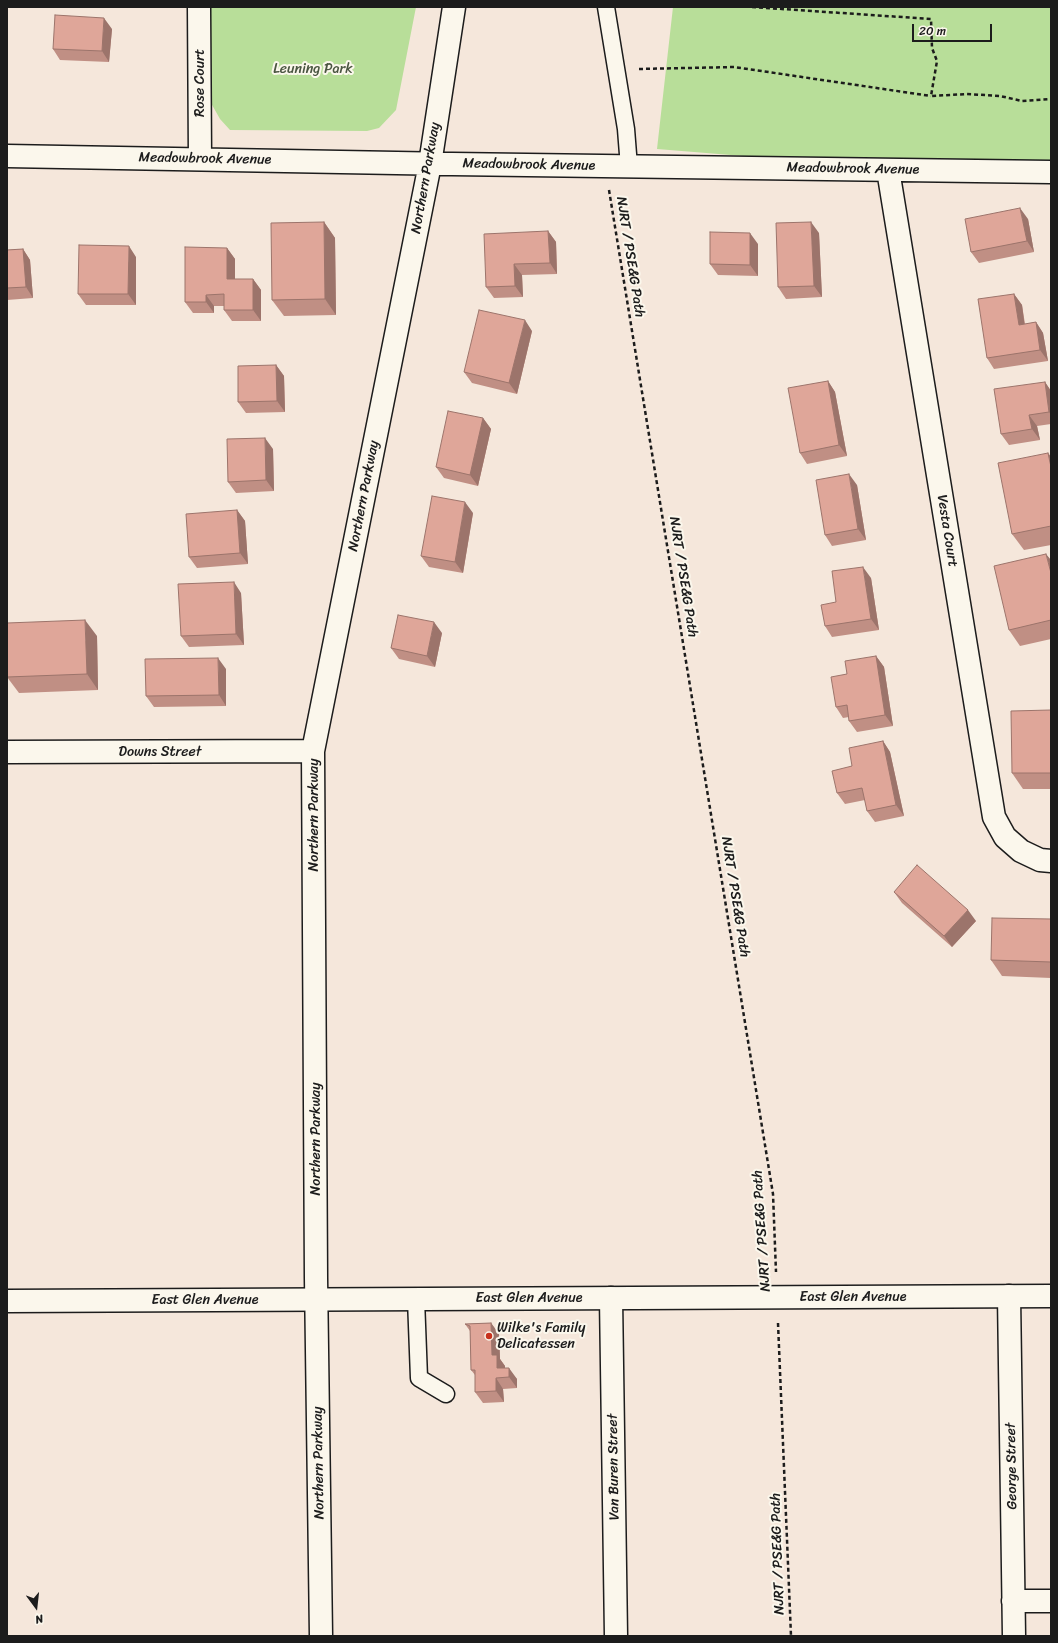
<!DOCTYPE html>
<html>
<head>
<meta charset="utf-8">
<style>
  body { margin:0 }
  #map { position:relative; width:1058px; height:1643px; overflow:hidden; background:#f5e7db; font-family:Sriracha,sans-serif }
  canvas { display:block }
  .frame { position:absolute; inset:0; border:8px solid #1c1c1c; pointer-events:none }
  .north { position:absolute; left:16px; top:1587px; width:40px; height:40px; -webkit-text-stroke:3px #fbf7ec; paint-order:stroke; rotate:165deg; font-size:11px; font-weight:700; line-height:16px; text-align:center; color:#1c1c1c }
  .north::after { content:''; display:block; margin:auto; width:14px; height:18px; background:#1c1c1c; clip-path:polygon(50% 0,100% 100%,50% 72%,0 100%) }
  .scale { position:absolute; left:912px; top:24px; width:80px; height:18px; box-sizing:border-box; border:2px solid #1c1c1c; border-top:0; padding-left:5px; font-size:12px; line-height:14px; white-space:nowrap; color:#1c1c1c; -webkit-text-stroke:3px #fbf7ec; paint-order:stroke }
</style>
</head>
<body>
<div id="map">
<canvas width="1058" height="1643"></canvas>
<div class="frame"></div>
<div class="north">N</div>
<div class="scale">20 m</div>
</div>
<script>
const ctx = document.querySelector('canvas').getContext('2d');
ctx.lineJoin = 'round';
function fill(path, color) { ctx.fillStyle = color; ctx.fill(path, 'evenodd'); }
const toPath = rows => new Path2D(rows.map(r => 'M' + r).join(''));
function stroke(path, color, width, dash) { ctx.strokeStyle = color; ctx.lineWidth = width; ctx.lineCap = dash ? 'butt' : 'round'; ctx.setLineDash(dash || []); ctx.stroke(path); }
function label(font, color, halo, rows, align = 'center') {
  ctx.font = font + ' Sriracha,sans-serif'; ctx.lineWidth = 4; ctx.setLineDash([]); ctx.textBaseline = 'middle'; ctx.strokeStyle = halo; ctx.fillStyle = color; for (const [text, x, y, turn = 0] of rows) {
    ctx.save(); ctx.translate(x, y); ctx.rotate((+turn || 0) * Math.PI / 180); ctx.textAlign = isNaN(turn) ? turn : align; if (halo) ctx.strokeText(text, 0, 0); ctx.fillText(text, 0, 0); ctx.restore();
  }
}
const green = toPath([
  [204,7,416,7,396,110,379,128,367,131,230,130,220,119,207,96],
  [673,7,1051,7,1051,181,657,149]
]);
const path = toPath([
  [752,7,931,19,932,48,937,61,931,96,967,94,1000,96,1022,101,1051,99],
  [639,69,734,67,931,96],
  [609,190,773,1194,776,1272],
  [778,1323,791,1636]
]);
const lane = toPath([
  [606,7,626,129,629,167],
  [416,1299,419,1378,446,1394]
]);
const street = toPath([
  [199,7,200,159],
  [7,156,452,164,1051,172],
  [888,170,994,817,1005,837,1021,851,1040,860,1051,861],
  [7,752,313,751],
  [1009,1296,1014,1636],
  [611,1298,616,1636],
  [1013,1601,1051,1601],
  [321,1636,316,1278,313,751,430,164,454,7]
]);
const secondary = toPath([
  [7,1301,1051,1296]
]);
const wall = toPath([
  [112,29,109,62,60,60,53,49],
  [1028,219,1034,252,979,263,971,252],
  [324,222,335,238,336,315,284,316,272,300],
  [548,231,556,242,557,274,522,275,523,297,494,298,486,287],
  [819,233,822,297,786,299,778,287],
  [758,244,758,276,718,275,710,264],
  [227,248,235,259,235,279,253,279,261,290,261,321,232,321,224,310,224,306,214,306,214,313,193,313,185,302],
  [23,249,30,260,33,298,7,300,7,250],
  [136,257,136,305,86,305,78,294],
  [1014,294,1022,305,1025,324,1036,322,1043,333,1048,361,994,369,987,358],
  [532,331,517,394,472,383,464,372],
  [276,365,284,376,285,412,246,413,238,402],
  [828,381,835,392,847,456,807,464,800,453],
  [1045,382,1051,391,1051,424,1037,426,1040,440,1009,445,1001,434],
  [483,418,491,429,478,486,444,478,436,467],
  [273,449,274,491,236,493,228,482],
  [1048,453,1051,457,1051,545,1024,550,1012,534],
  [857,485,866,540,832,546,825,535],
  [237,510,245,521,248,564,197,568,189,557],
  [473,513,463,573,429,567,421,556],
  [1051,560,1051,639,1020,646,1009,630],
  [871,578,879,630,832,637,825,626,836,602],
  [241,593,244,645,189,647,181,636],
  [442,633,435,667,399,659,391,648],
  [97,636,98,690,19,693,7,677],
  [876,656,884,667,893,726,857,732,849,721,849,717,843,718,836,707,847,674],
  [226,669,226,706,154,707,146,696],
  [1051,710,1051,789,1023,789,1012,773],
  [883,741,890,752,904,816,875,822,867,811,865,800,845,804,837,793,852,766],
  [894,892,976,921,952,947,902,903],
  [1051,919,1051,978,1002,976,991,960],
  [491,1323,499,1334,500,1359,505,1366,505,1368,517,1379,517,1388,503,1389,504,1402,483,1403,475,1392,475,1375,471,1370,470,1331,465,1324]
]);
const shadedWall = toPath([
  [104,18,112,29,109,62,102,51],
  [1020,208,1028,219,1034,252,1027,241],
  [324,222,335,238,336,315,325,299],
  [811,222,819,233,822,297,814,286],
  [548,231,556,242,557,274,550,263],
  [750,233,758,244,758,276,750,265],
  [129,246,136,257,136,305,128,294],
  [227,248,235,259,235,290,227,279],
  [23,249,30,260,33,298,26,287],
  [514,264,522,275,523,297,515,286],
  [253,279,261,290,261,321,253,310],
  [1014,294,1022,305,1026,336,1019,325],
  [206,295,214,306,214,313,206,302],
  [525,320,532,331,517,394,509,383],
  [1036,322,1043,333,1048,361,1040,350],
  [276,365,284,376,285,412,277,401],
  [828,381,835,392,847,456,839,445],
  [1045,382,1051,391,1051,415,1049,412],
  [1029,415,1037,426,1040,440,1032,429],
  [483,418,491,429,478,486,470,475],
  [265,438,273,449,274,491,266,480],
  [1048,453,1051,457,1051,467],
  [849,474,857,485,866,540,858,529],
  [465,502,473,513,463,573,455,562],
  [237,510,245,521,248,564,240,553],
  [1046,554,1051,560,1051,573],
  [863,567,871,578,879,630,871,619],
  [234,582,241,593,244,645,236,634],
  [85,620,97,636,98,690,87,674],
  [434,622,442,633,435,667,427,656],
  [876,656,884,667,893,726,885,715],
  [218,658,226,669,226,706,219,695],
  [883,741,890,752,904,816,896,805],
  [968,910,976,921,952,947,944,936],
  [491,1323,499,1334,500,1359,505,1366,505,1377,497,1368,492,1355],
  [509,1368,517,1379,517,1388,509,1377],
  [496,1378,503,1389,504,1402,496,1391]
]);
const building = toPath([
  [55,15,104,18,102,51,53,49,55,15],
  [1020,208,1027,241,971,252,965,219,1020,208],
  [324,222,325,299,272,300,271,223,324,222],
  [811,222,814,286,778,287,776,223,811,222],
  [548,231,550,263,514,264,515,286,486,287,484,234,548,231],
  [710,232,750,233,750,265,710,264,710,232],
  [79,245,129,246,128,294,78,294,79,245],
  [185,247,227,248,227,279,253,279,253,310,224,310,224,294,206,295,206,302,185,302,185,247],
  [23,249,26,287,7,288,7,250,23,249],
  [1014,294,1019,325,1036,322,1040,350,987,358,978,299,1014,294],
  [479,310,525,320,509,383,464,372,479,310],
  [276,365,277,401,238,402,238,366,276,365],
  [828,381,839,445,800,453,788,388,828,381],
  [1045,382,1049,412,1029,415,1032,429,1001,434,994,389,1045,382],
  [448,411,483,418,470,475,436,467,448,411],
  [265,438,266,480,228,482,227,439,265,438],
  [1048,453,1051,467,1051,526,1012,534,998,463,1048,453],
  [849,474,858,529,825,535,816,480,849,474],
  [432,496,465,502,455,562,421,556,432,496],
  [237,510,240,553,189,557,186,514,237,510],
  [1046,554,1051,573,1051,620,1009,630,994,566,1046,554],
  [863,567,871,619,825,626,821,605,836,602,832,571,863,567],
  [234,582,236,634,181,636,178,584,234,582],
  [398,615,434,622,427,656,391,648,398,615],
  [85,620,87,674,7,677,7,623,85,620],
  [876,656,885,715,849,721,847,705,836,707,831,677,847,674,845,661,876,656],
  [218,658,219,695,146,696,145,659,218,658],
  [1051,710,1051,773,1012,773,1011,711,1051,710],
  [883,741,896,805,867,811,862,788,837,793,832,771,852,766,849,748,883,741],
  [917,865,968,910,944,936,894,892,917,865],
  [992,918,1051,919,1051,962,991,960,992,918],
  [491,1323,492,1355,497,1355,497,1368,509,1368,509,1377,496,1378,496,1391,475,1392,475,1370,471,1370,470,1326,465,1324,491,1323]
]);
const markers = [
  [489,1336,4,"#c8321e"]
];
const parkNames = [
  ["Leuning Park",313,69]
];
const streetNames = [
  ["Rose Court",200,83,-90],
  ["Meadowbrook Avenue",205,159,1],
  ["Meadowbrook Avenue",529,165,1],
  ["Meadowbrook Avenue",853,169,1],
  ["Northern Parkway",426,178,-80],
  ["NJRT / PSE&G Path",630,257,81],
  ["Northern Parkway",364,496,-79],
  ["Vesta Court",947,531,81],
  ["NJRT / PSE&G Path",683,577,81],
  ["Downs Street",160,752],
  ["Northern Parkway",314,815,-90],
  ["NJRT / PSE&G Path",735,897,81],
  ["Northern Parkway",316,1139,-90],
  ["NJRT / PSE&G Path",762,1231,-94],
  ["East Glen Avenue",853,1297],
  ["East Glen Avenue",529,1298],
  ["East Glen Avenue",205,1300],
  ["Northern Parkway",319,1463,-91],
  ["George Street",1012,1466,-91],
  ["Van Buren Street",614,1467,-91],
  ["NJRT / PSE&G Path",778,1554,-92]
];
const poiNames = [
  ["Wilke's Family",497,1328],
  ["Delicatessen",497,1344]
];
fill(green, '#b8de99');
stroke(lane, '#1c1c1c', 19);
stroke(street, '#1c1c1c', 25);
stroke(secondary, '#1c1c1c', 25);
stroke(path, '#1c1c1c', 2.5, [4, 3]);
stroke(lane, '#fbf7ec', 16);
stroke(street, '#fbf7ec', 22);
stroke(secondary, '#fbf7ec', 22);
fill(wall, '#c08f84');
fill(shadedWall, '#9c746b');
fill(building, '#dfa699');
stroke(building, '#9c746b', 1);
for (const [x, y, r, color] of markers) { const dot = new Path2D(); dot.arc(x, y, r, 0, 2 * Math.PI); ctx.fillStyle = color; ctx.fill(dot); stroke(dot, '#fbf7ec', 1.5); }
label('14px', '#4b5642', '#fbf7ec', parkNames);
label('14px', '#1c1c1c', '#fbf7ec', streetNames);
label('14px', '#1c1c1c', '#fbf7ec', poiNames, 'left');
</script>
</body>
</html>
